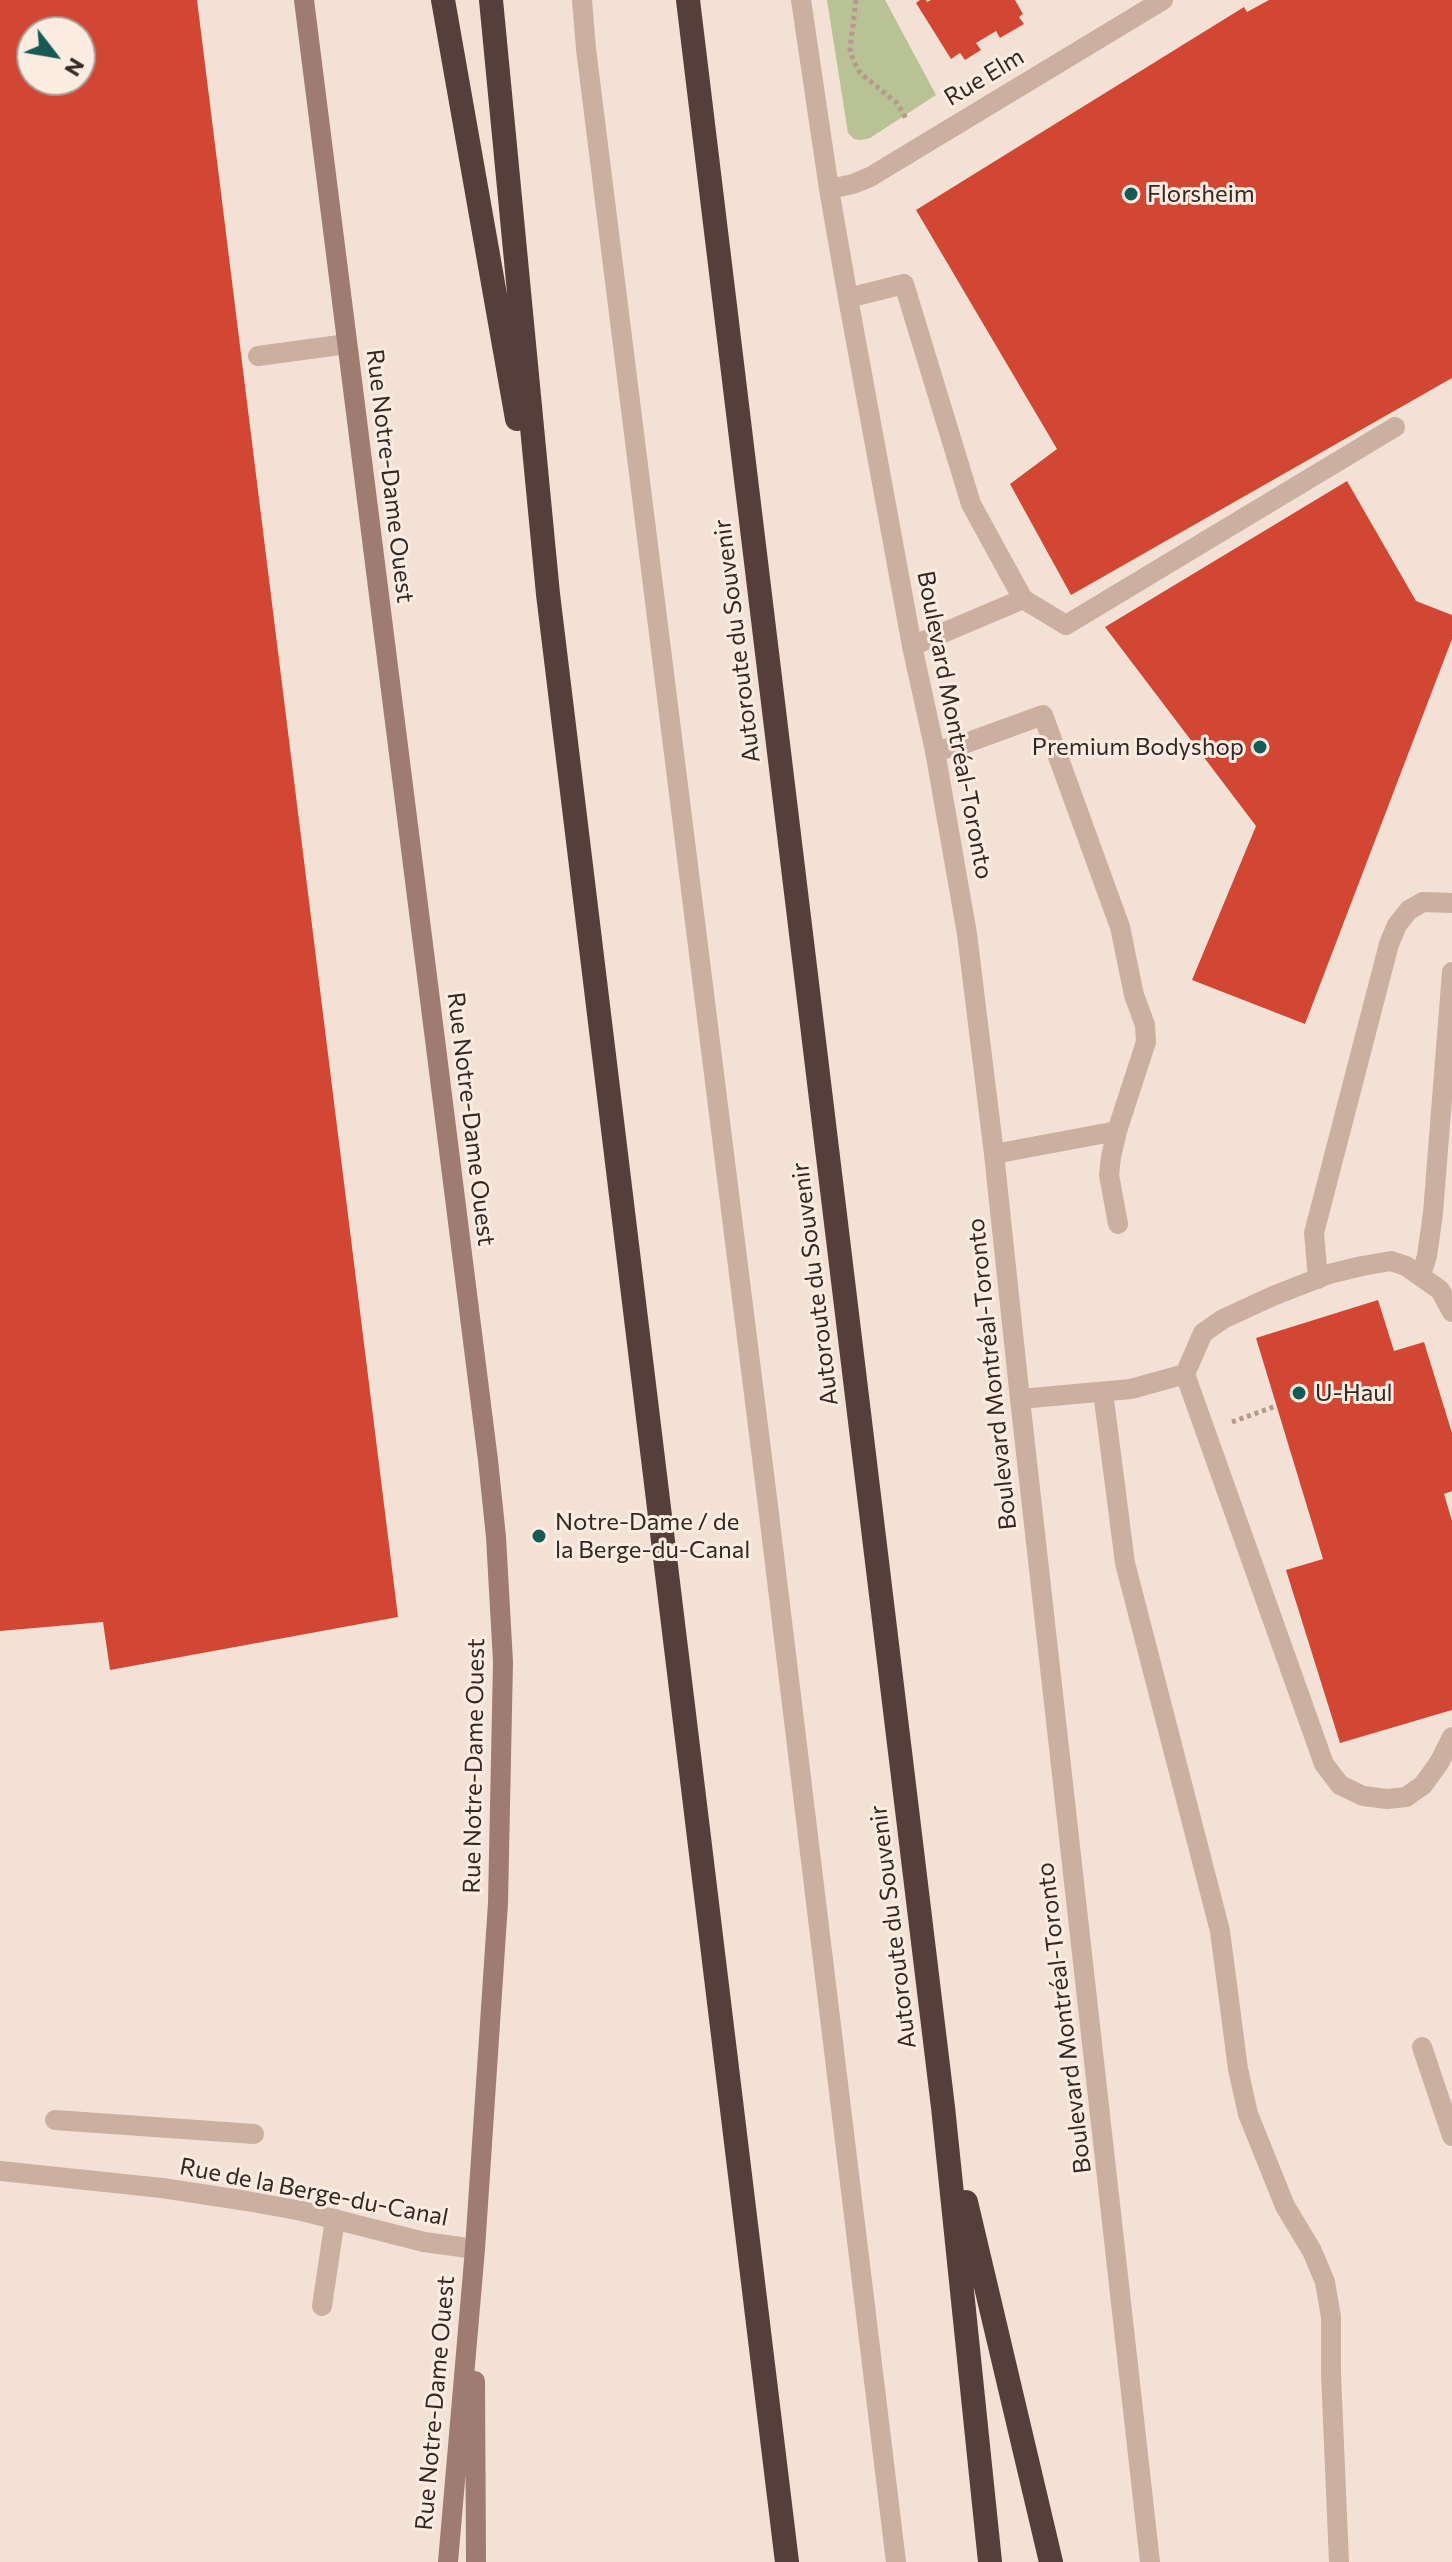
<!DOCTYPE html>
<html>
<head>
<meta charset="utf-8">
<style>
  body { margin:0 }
  #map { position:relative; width:1452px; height:2562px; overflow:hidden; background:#f3e1d5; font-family:Commissioner,sans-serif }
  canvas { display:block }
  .north { position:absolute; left:16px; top:16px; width:80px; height:80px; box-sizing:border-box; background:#faece1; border:2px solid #ab9d95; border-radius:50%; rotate:121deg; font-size:22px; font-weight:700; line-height:32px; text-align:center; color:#342724 }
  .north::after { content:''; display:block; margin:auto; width:28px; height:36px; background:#165955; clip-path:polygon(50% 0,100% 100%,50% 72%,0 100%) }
</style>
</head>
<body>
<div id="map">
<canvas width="1452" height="2562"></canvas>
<div class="north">N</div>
</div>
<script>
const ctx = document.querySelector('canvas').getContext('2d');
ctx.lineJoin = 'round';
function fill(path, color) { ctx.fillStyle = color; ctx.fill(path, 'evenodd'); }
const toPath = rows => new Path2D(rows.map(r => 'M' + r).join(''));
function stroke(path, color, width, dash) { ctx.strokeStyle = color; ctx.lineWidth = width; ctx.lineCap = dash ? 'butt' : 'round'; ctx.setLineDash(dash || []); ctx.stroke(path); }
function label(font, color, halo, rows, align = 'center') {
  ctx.font = font + ' Commissioner,sans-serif'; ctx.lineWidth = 6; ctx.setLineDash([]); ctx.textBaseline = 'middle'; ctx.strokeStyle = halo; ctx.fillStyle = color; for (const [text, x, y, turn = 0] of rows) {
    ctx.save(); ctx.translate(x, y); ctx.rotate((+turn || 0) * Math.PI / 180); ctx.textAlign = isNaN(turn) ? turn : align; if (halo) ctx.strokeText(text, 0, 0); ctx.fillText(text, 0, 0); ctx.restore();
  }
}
const green = toPath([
  [827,0,885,0,936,95,870,138,861,140,854,139,848,133]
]);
const building = toPath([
  [0,0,197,0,398,1617,110,1670,103,1622,0,1631],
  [32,32,80,32,80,80,32,80],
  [920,0,926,0,927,2,931,0,1015,0,1023,14,1019,17,1024,24,1000,38,996,31,976,43,981,50,965,60,960,53,951,59,916,3],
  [1269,0,1452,0,1452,378,1071,595,1010,484,1057,449,916,210,1244,7,1247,12],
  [1347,481,1416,601,1452,615,1452,639,1305,1024,1192,980,1256,826,1105,627],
  [1378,1300,1394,1351,1424,1342,1452,1433,1452,1491,1444,1494,1452,1521,1452,1710,1340,1743,1286,1570,1323,1559,1256,1338]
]);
const path = toPath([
  [856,0,850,49,853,60,860,73,897,103,907,120],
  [1232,1422,1276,1406]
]);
const lane = toPath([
  [582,0,586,49,768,1506,896,2562],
  [848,298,904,284,971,504,1023,599,912,646],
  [258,356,347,344],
  [1023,599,1066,625,1395,427],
  [935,751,958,746,1043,715,1120,927,1134,995,1145,1025,1146,1042,1117,1131,994,1154],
  [1117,1131,1111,1157,1109,1175,1118,1224],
  [1421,1275,1427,1256,1433,1213,1452,972],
  [1318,1279,1314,1233,1389,944,1397,925,1409,910,1423,902,1452,903],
  [1185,1374,1203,1333,1223,1319,1273,1296,1329,1274,1362,1266,1391,1261,1406,1266,1440,1290,1452,1312],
  [1103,1392,1125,1563,1220,1931,1238,2069,1248,2114,1285,2206,1312,2251,1325,2282,1331,2317,1331,2374,1339,2562],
  [1020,1399,1131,1389,1185,1374,1324,1764,1340,1785,1363,1796,1387,1799,1406,1797,1423,1785,1439,1763,1452,1737],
  [1422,2047,1452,2136],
  [55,2120,254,2134],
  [322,2306,335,2219]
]);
const street = toPath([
  [801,0,829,189,848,298,912,646,935,751,967,934,994,1154,1020,1399,1150,2562],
  [829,189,853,184,870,177,1163,0],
  [0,2171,162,2188,247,2201,302,2211,424,2242,475,2249]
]);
const secondary = toPath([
  [304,0,488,1460,496,1537,503,1662,498,1903,475,2249,448,2562],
  [475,2381,476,2562]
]);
const highway = toPath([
  [443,0,517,419],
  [491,0,548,594,787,2562],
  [688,0,943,2107,990,2562],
  [966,2202,1051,2562]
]);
const markers = [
  [1131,194,8,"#165955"],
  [1260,747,8,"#165955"],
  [1299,1393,8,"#165955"],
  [539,1536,8,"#165955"]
];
const streetNames = [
  ["Rue Elm",984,77,-31],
  ["Rue Notre-Dame Ouest",390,476,83],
  ["Autoroute du Souvenir",737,641,-97],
  ["Boulevard Montréal-Toronto",955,725,79],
  ["Rue Notre-Dame Ouest",471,1119,83],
  ["Autoroute du Souvenir",815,1284,-97],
  ["Boulevard Montréal-Toronto",992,1374,-96],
  ["Rue Notre-Dame Ouest",474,1766,-89],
  ["Autoroute du Souvenir",893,1927,-97],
  ["Boulevard Montréal-Toronto",1064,2018,-97],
  ["Rue de la Berge-du-Canal",314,2192,11],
  ["Rue Notre-Dame Ouest",435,2403,-85]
];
const poiNames = [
  ["Florsheim",1147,194],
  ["Premium Bodyshop",1244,747,"right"],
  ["U-Haul",1315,1393],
  ["Notre-Dame / de",555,1522],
  ["la Berge-du-Canal",555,1550]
];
fill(green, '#b8c294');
fill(building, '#d14734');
stroke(path, '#b7988a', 5, [4, 4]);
stroke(lane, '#cbafa0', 20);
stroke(street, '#cbafa0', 20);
stroke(secondary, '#9f7c71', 20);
stroke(highway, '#563f3a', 24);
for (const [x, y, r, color] of markers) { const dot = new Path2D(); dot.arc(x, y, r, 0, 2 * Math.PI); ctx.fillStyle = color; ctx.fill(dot); stroke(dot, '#faece1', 3); }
label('24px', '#342724', '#faece1', streetNames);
label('24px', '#342724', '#faece1', poiNames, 'left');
</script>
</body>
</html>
